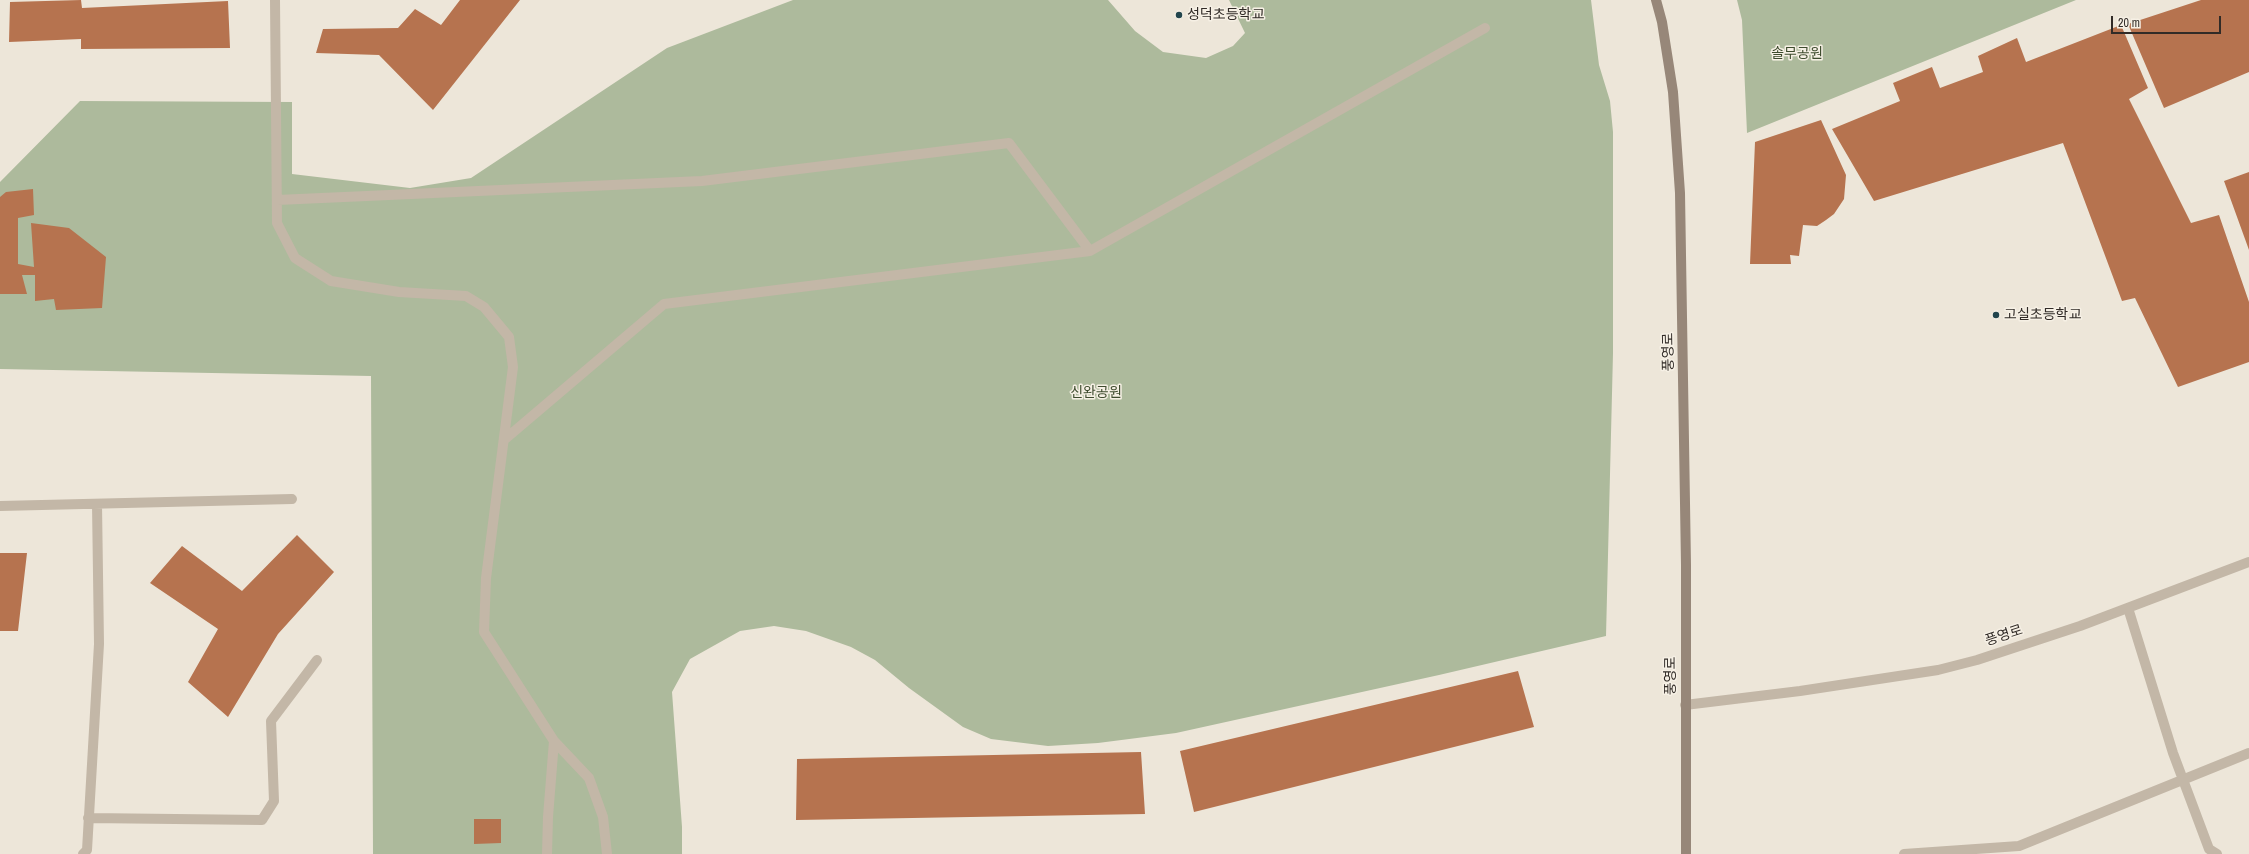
<!DOCTYPE html>
<html>
<head>
<meta charset="utf-8">
<style>
  body { margin:0 }
  #map { position:relative; width:2249px; height:854px; overflow:hidden; background:#ede6d9; font-family:"Archivo Narrow",sans-serif }
  canvas { display:block }
  .scale { position:absolute; left:2111px; top:16px; width:110px; height:18px; box-sizing:border-box; border:2px solid #312b27; border-top:0; padding-left:5px; font-size:12px; line-height:14px; white-space:nowrap; color:#312b27; -webkit-text-stroke:3px #f6f0e5; paint-order:stroke }
</style>
</head>
<body>
<div id="map">
<canvas width="2249" height="854"></canvas>
<div class="scale">20 m</div>
</div>
<script>
const ctx = document.querySelector('canvas').getContext('2d');
ctx.lineJoin = 'round';
function fill(path, color) { ctx.fillStyle = color; ctx.fill(path, 'evenodd'); }
const toPath = rows => new Path2D(rows.map(r => 'M' + r).join(''));
function stroke(path, color, width, dash) { ctx.strokeStyle = color; ctx.lineWidth = width; ctx.lineCap = dash ? 'butt' : 'round'; ctx.setLineDash(dash || []); ctx.stroke(path); }
function label(font, color, halo, rows, align = 'center') {
  ctx.font = font + ' "Archivo Narrow","Noto Sans KR",sans-serif'; ctx.lineWidth = 3; ctx.setLineDash([]); ctx.textBaseline = 'middle'; ctx.strokeStyle = halo; ctx.fillStyle = color; for (const [text, x, y, turn = 0] of rows) {
    ctx.save(); ctx.translate(x, y); ctx.rotate((+turn || 0) * Math.PI / 180); ctx.textAlign = isNaN(turn) ? turn : align; if (halo) ctx.strokeText(text, 0, 0); ctx.fillText(text, 0, 0); ctx.restore();
  }
}
const green = toPath([
  [793,0,1108,0,1135,31,1163,52,1206,58,1233,46,1245,33,1229,0,1591,0,1599,65,1610,101,1613,132,1613,353,1606,636,1439,675,1176,733,1098,743,1048,746,991,739,963,727,909,688,875,660,851,647,806,631,774,626,740,631,690,659,672,692,682,827,682,854,373,854,371,376,0,369,0,182,80,101,292,102,292,174,410,188,471,178,667,48],
  [1737,0,2076,0,1747,133,1742,20]
]);
const building = toPath([
  [81,0,82,8,228,1,230,48,81,49,81,39,9,42,10,2],
  [460,0,520,0,433,110,379,55,316,53,323,29,398,28,415,9,441,25],
  [2201,0,2249,0,2249,72,2164,108,2128,24],
  [2121,25,2148,88,2129,99,2191,223,2219,215,2249,302,2249,362,2178,387,2135,298,2122,301,2063,143,1874,201,1832,129,1900,101,1893,83,1932,67,1940,88,1983,72,1978,56,2017,38,2026,62],
  [1821,120,1846,175,1844,199,1834,214,1826,220,1817,226,1803,225,1799,256,1790,255,1791,264,1750,264,1755,142],
  [2249,172,2249,250,2224,181],
  [33,189,34,215,18,218,18,264,34,267,31,223,69,228,106,257,102,308,56,310,54,299,35,301,35,275,22,275,27,294,0,294,0,197,6,192],
  [297,535,334,572,278,634,228,717,188,682,218,629,150,583,182,546,242,591],
  [0,553,27,553,18,631,0,631],
  [1518,671,1534,727,1194,812,1180,751],
  [1141,752,1145,814,796,820,797,759],
  [474,819,501,819,501,843,474,844]
]);
const pedestrian = toPath([
  [275,0,277,223,295,258,331,281,399,292,466,296,484,307,509,337,513,367,486,578,484,632,554,741,589,778,603,817,607,854],
  [277,200,702,181,1009,143,1090,251],
  [504,440,664,304,1090,251,1485,28],
  [547,854,548,817,554,741]
]);
const minor = toPath([
  [0,506,292,499],
  [2128,608,2173,753,2209,849,2217,854],
  [1685,705,1800,691,1938,670,1977,660,2080,626,2249,562],
  [88,818,262,820,274,801,271,721,317,660],
  [83,854,87,850,99,644,97,504],
  [1904,854,2019,846,2249,753]
]);
const secondary = toPath([
  [1656,0,1662,22,1673,92,1680,193,1686,565,1686,854]
]);
const markers = [
  [1179,15,4,"#22454d"],
  [1996,315,4,"#22454d"]
];
const poiNames = [
  ["성덕초등학교",1187,15],
  ["고실초등학교",2004,315]
];
const parkNames = [
  ["솔무공원",1797,54],
  ["신완공원",1096,393]
];
const streetNames = [
  ["풍영로",1669,352,-91],
  ["풍영로",2004,636,-18],
  ["풍영로",1671,676,-90]
];
fill(green, '#adba9c');
fill(building, '#b6734f');
stroke(pedestrian, '#c3b7a7', 10);
stroke(minor, '#c3b7a7', 10);
stroke(secondary, '#978779', 10);
for (const [x, y, r, color] of markers) { const dot = new Path2D(); dot.arc(x, y, r, 0, 2 * Math.PI); ctx.fillStyle = color; ctx.fill(dot); stroke(dot, '#f6f0e5', 1.5); }
label('14px', '#312b27', '#f6f0e5', poiNames, 'left');
label('14px', '#3e4c2e', '#f6f0e5', parkNames);
label('14px', '#312b27', '#f6f0e5', streetNames);
</script>
</body>
</html>
